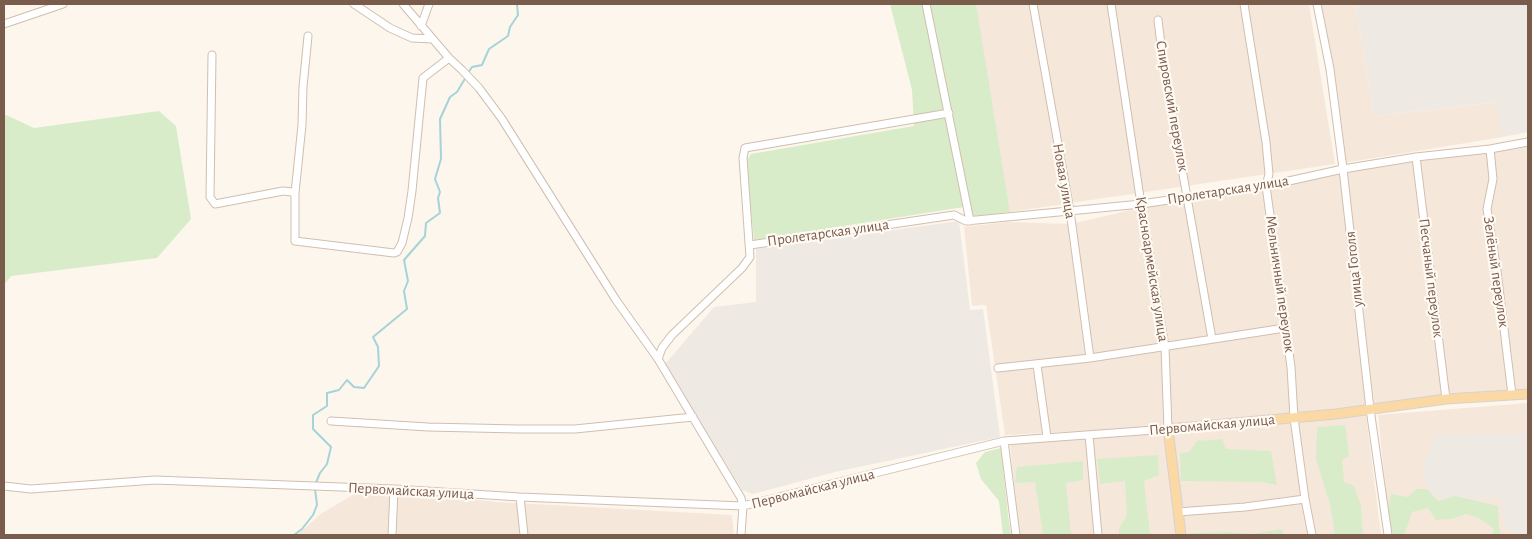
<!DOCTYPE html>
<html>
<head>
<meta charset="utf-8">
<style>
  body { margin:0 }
  #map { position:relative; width:1532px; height:539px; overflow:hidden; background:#fdf6ec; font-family:"Alegreya Sans",sans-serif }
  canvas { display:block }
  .frame { position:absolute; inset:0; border:5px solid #7a5c4d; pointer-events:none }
</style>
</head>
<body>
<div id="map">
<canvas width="1532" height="539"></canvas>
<div class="frame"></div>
</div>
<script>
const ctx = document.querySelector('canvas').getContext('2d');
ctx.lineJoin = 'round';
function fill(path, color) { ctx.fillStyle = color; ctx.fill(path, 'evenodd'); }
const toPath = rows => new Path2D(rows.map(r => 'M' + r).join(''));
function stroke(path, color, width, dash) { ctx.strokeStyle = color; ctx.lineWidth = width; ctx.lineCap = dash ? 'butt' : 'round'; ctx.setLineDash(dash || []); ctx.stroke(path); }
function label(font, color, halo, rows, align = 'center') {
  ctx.font = font + ' "Alegreya Sans",sans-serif'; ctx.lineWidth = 4.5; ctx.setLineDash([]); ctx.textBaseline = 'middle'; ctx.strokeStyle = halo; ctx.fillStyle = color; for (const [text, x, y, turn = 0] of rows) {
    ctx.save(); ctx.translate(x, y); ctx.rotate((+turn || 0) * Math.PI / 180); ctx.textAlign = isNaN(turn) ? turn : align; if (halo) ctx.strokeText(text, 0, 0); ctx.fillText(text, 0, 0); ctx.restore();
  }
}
const residential = toPath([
  [973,4,1309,4,1335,164,1010,212],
  [1320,4,1354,4,1363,46,1374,116,1498,102,1503,137,1344,163],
  [1528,145,1528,390,1374,404,1347,172],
  [1341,174,1367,406,1298,415,1171,426,1145,207,1264,189],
  [1139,208,1162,350,1166,427,1005,435,986,305,972,306,964,227,1007,222,1071,224],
  [1528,403,1528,535,1390,535,1378,415],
  [1366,415,1381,535,1185,535,1168,433],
  [1165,433,1176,535,1020,535,1016,506,1010,444],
  [363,489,498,502,732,515,734,535,297,535,322,513]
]);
const industrial = toPath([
  [1354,4,1528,4,1528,132,1503,137,1497,102,1374,116,1363,46],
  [959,221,970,310,983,309,1000,437,835,472,753,494,742,490,703,427,666,366,666,363,714,307,756,302,756,249],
  [1528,434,1527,535,1519,535,1504,527,1500,498,1430,498,1422,468,1435,435]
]);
const green = toPath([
  [890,4,976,4,1010,212,967,217,964,207,754,240,746,162,751,154,914,126,912,90],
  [159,111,176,126,191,219,157,258,11,276,4,285,4,114,34,128],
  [1345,425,1349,456,1342,460,1344,482,1354,486,1361,506,1363,535,1335,535,1330,504,1316,459,1317,427],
  [1222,439,1226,449,1271,451,1277,485,1262,482,1181,481,1180,453,1189,452,1197,441],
  [1001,448,1008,515,1011,535,1003,535,999,501,981,479,976,463,985,452],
  [1158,455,1159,475,1144,481,1150,535,1119,535,1119,529,1127,515,1125,481,1100,484,1097,459],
  [1083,461,1083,480,1066,483,1071,535,1043,535,1035,482,1015,483,1017,467],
  [1417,489,1427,489,1438,501,1455,496,1498,506,1499,527,1501,535,1492,535,1494,529,1479,518,1466,514,1452,519,1436,520,1428,508,1412,512,1404,535,1393,535,1388,510,1391,494,1407,497],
  [1282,529,1284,535,1190,535,1190,533,1228,532,1252,534]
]);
const stream = toPath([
  [468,73,472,67,482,65,489,49,508,36,510,27,518,15,517,4],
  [315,485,320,473,327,464,331,447,313,429,313,415,327,406,327,393,339,390,347,380,354,387,364,388,379,366,378,347,373,337,407,309,404,291,408,281,404,260,425,236,426,223,440,213,438,198,440,192,435,179,441,159,440,119,450,97,457,92,466,77],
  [294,535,302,529,313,515,317,505,315,489]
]);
const minor = toPath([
  [354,4,390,28,403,34,412,38,432,39],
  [403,4,449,58,462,70,479,88,502,119,616,300,658,359],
  [926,4,970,221],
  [1033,4,1070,211,1090,358],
  [1244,4,1266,142,1269,174,1266,186,1291,367,1294,418,1305,499,1312,535],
  [1317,4,1330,69,1343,169,1370,409,1388,535],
  [1158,20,1163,61,1212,339],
  [4,24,63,4],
  [421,26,429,4],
  [308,36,303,87,302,125,295,193,295,241,394,253,397,252,402,243,408,218,412,191,423,78,449,58],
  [212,55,210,197,215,204,283,191,292,192,295,193],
  [1490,149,1493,179,1487,209,1497,271,1512,395],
  [1416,157,1446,399],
  [750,245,954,215,966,221,1141,204,1266,186,1343,169,1416,157,1490,149,1528,142],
  [1037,365,1047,437],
  [998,368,1090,358,1285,328],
  [331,421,428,427,518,429,575,429,693,417],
  [1089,435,1098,535],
  [1004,441,1016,535],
  [4,486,31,489,155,480,394,489,520,497,743,506,1004,441,1168,429,1165,347,1141,204,1111,4],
  [520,497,524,535],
  [1178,512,1245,507,1305,499],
  [392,535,394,489],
  [741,535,743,506,741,498,658,359,662,348,672,335,742,268,750,257,743,158,745,148,949,113]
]);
const major = toPath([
  [1181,535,1168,429,1336,414,1446,399,1528,394]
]);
const streetNames = [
  ["Спировский переулок",1172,106,80],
  ["Новая улица",1064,181,80],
  ["Пролетарская улица",1228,190,-9],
  ["Пролетарская улица",828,233,-8],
  ["Красноармейская улица",1152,269,81],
  ["улица Гоголя",1354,269,-96],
  ["Зелёный переулок",1496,272,82],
  ["Песчаный переулок",1431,278,83],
  ["Мельничный переулок",1280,284,82],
  ["Первомайская улица",1212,425,-5],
  ["Первомайская улица",813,489,-14],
  ["Первомайская улица",411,491,3]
];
fill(residential, '#f5e8da');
fill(industrial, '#efe9e4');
fill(green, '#d8ecc9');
stroke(stream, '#a5d3da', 2);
stroke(minor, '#d1beb0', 9);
stroke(major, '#dad1cd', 11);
stroke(minor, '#fff', 7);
stroke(major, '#fbd9a5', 9);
label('15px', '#7a5c4d', '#fffaf3', streetNames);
</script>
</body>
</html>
